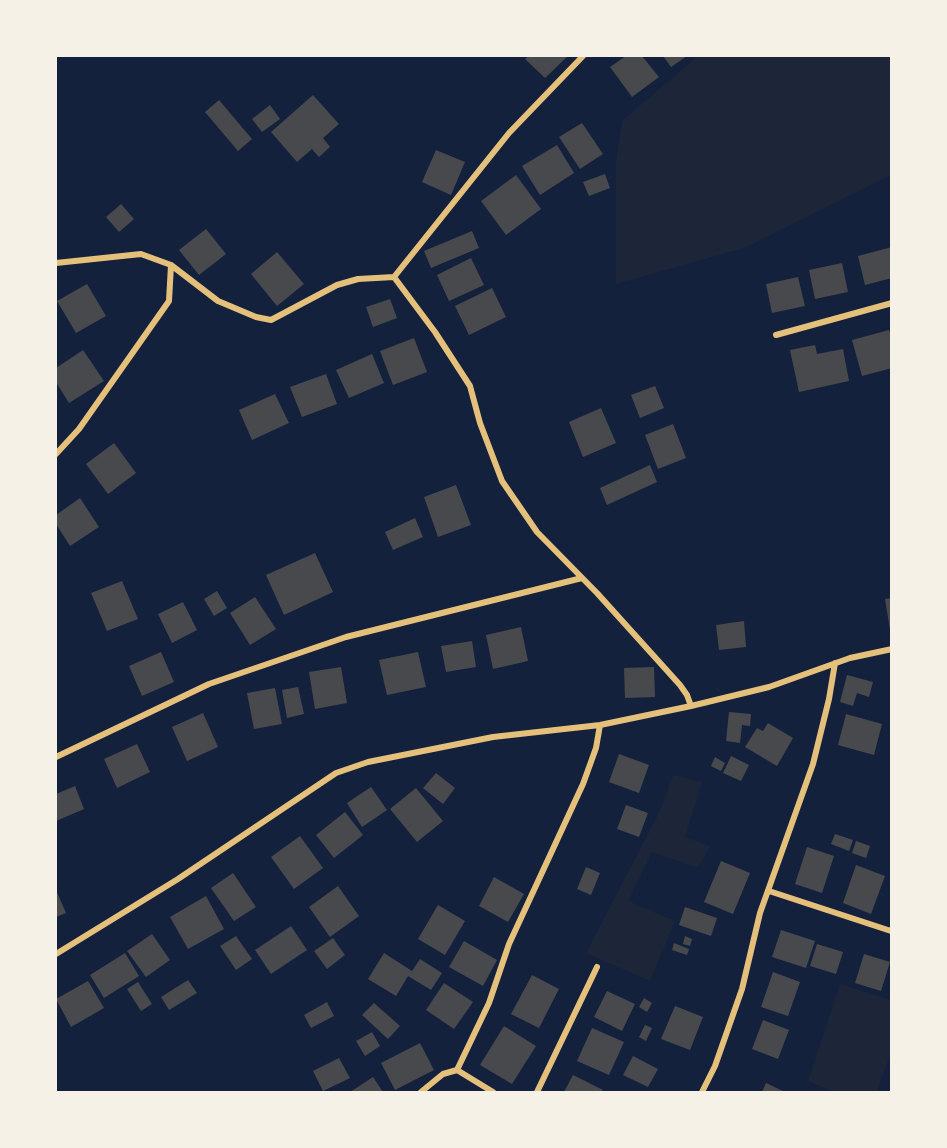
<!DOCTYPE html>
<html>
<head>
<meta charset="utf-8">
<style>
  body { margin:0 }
  #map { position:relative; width:947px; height:1148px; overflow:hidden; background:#14213d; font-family:Roboto,sans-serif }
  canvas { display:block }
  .frame { position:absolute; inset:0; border:57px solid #f6f1e7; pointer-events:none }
</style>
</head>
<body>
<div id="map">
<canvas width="947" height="1148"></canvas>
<div class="frame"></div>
</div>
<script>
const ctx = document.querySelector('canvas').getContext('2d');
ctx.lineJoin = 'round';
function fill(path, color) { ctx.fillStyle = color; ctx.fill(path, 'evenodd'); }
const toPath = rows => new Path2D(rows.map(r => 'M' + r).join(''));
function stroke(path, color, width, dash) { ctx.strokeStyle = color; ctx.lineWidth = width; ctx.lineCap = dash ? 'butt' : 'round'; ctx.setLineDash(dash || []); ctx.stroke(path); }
const green = toPath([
  [698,56,891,56,891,175,744,248,616,284,616,163,622,121],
  [673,775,702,782,685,837,710,846,698,868,652,852,628,901,675,921,650,981,586,953,660,811],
  [840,984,891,1000,891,1053,876,1092,834,1092,808,1081]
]);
const building = toPath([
  [529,56,568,56,545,78,525,59],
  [626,56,642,56,659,77,632,97,610,67],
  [663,56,687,56,671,67],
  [313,95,339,124,323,138,330,147,319,157,312,149,297,162,271,132],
  [219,100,252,139,238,151,205,112],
  [270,105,280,119,262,132,252,119],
  [582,123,603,154,580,169,559,137],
  [557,145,574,173,540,195,522,166],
  [436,150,465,162,451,195,422,182],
  [605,174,610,188,589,196,583,182],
  [516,175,541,209,506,235,481,201],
  [121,204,134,219,119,232,106,217],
  [206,229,226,254,199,275,179,250],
  [472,231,479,248,431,268,424,251],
  [892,247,892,278,865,285,858,256],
  [277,252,304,284,277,306,251,274],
  [471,258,484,285,449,301,437,275],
  [842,263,848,292,815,299,809,270],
  [798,277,805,306,772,313,766,284],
  [87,284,106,316,76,333,57,301],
  [492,288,506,317,469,335,455,306],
  [390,299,397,318,373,327,366,307],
  [889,330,892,340,892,368,862,376,852,340],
  [414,338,427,372,393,385,380,351],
  [815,345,817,354,843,349,849,381,799,392,790,350],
  [83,350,104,381,69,403,56,382,56,368],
  [372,354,384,383,349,398,336,370],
  [326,374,337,404,302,417,290,387],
  [655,386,664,408,640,418,631,395],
  [275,394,289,423,252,440,239,410],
  [601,408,616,443,583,457,569,422],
  [673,424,686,458,658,469,645,435],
  [114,443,136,473,108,494,86,464],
  [650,465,657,482,607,505,600,488],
  [456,485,471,525,438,537,424,497],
  [80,498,99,527,70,546,56,524,56,515],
  [415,518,423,537,393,550,385,532],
  [315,553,333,592,284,615,266,575],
  [122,581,138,619,107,631,91,593],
  [217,591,227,608,214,616,204,599],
  [255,597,276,629,250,645,230,613],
  [892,598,892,630,890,630,885,599],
  [183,602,197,630,172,643,158,614],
  [744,621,746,647,719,650,716,625],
  [521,627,528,661,493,669,486,635],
  [472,641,476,667,446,672,441,646],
  [161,652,174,682,142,696,129,666],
  [418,652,426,687,387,695,379,660],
  [341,667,347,703,315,709,309,672],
  [654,667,655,697,625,698,624,668],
  [847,675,873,682,869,697,857,693,853,706,840,702],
  [298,687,304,714,287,718,282,690],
  [275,688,282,724,254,729,247,693],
  [729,712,751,714,750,726,742,725,740,743,726,741],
  [203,713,218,747,187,761,172,727],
  [846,714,882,724,874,755,838,745],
  [768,723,793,738,777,766,745,747,757,728,763,731],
  [137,744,150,772,117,788,104,759],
  [619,754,649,765,639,793,609,782],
  [731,756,749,765,741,781,723,773],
  [715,757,725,763,721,771,711,766],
  [436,773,455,788,443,804,423,788],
  [75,786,84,809,56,821,56,794],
  [371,787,387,810,362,827,347,803],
  [416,788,443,821,417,842,390,809],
  [626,805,648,813,639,837,617,829],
  [345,812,363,835,334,858,316,835],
  [835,834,853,840,849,851,831,844],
  [300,836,323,868,294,889,271,857],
  [856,841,870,846,866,858,852,853],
  [807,847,834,856,822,893,795,884],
  [721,861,750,873,733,914,704,902],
  [856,865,885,876,871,914,843,903],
  [586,867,600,873,591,895,577,889],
  [233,873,256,907,234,921,211,888],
  [494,877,524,894,508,922,479,906],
  [338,886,359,916,330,937,309,907],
  [56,890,66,913,56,917],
  [206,896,224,929,188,949,170,917],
  [438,905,465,921,445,955,418,939],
  [685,907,717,918,711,936,679,925],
  [291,926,307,950,271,974,255,950],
  [781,930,815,941,806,968,772,957],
  [152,934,170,960,146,977,127,951],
  [236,936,252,959,236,970,220,946],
  [685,936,692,939,690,946,683,944],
  [333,938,345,955,327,969,314,951],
  [464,941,497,960,483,986,449,967],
  [674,943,689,949,687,955,672,950],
  [817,944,843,952,836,974,810,966],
  [125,953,139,976,104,998,90,975],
  [384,953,412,971,420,959,442,973,431,990,408,976,396,996,368,979],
  [864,954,890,962,881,991,855,983],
  [773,972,800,982,788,1016,761,1007],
  [532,975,559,989,539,1028,511,1014],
  [188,980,197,993,169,1010,161,997],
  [88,981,104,1008,71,1027,56,999],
  [138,982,152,1004,141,1011,127,989],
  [444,983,473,1002,454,1029,426,1010],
  [607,991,635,1004,622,1031,594,1017],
  [644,998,652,1003,647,1012,639,1007],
  [327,1002,334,1016,311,1028,304,1015],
  [374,1003,400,1026,388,1039,362,1015],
  [675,1006,703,1017,690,1050,661,1039],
  [763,1020,789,1030,778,1059,752,1049],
  [645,1025,652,1028,646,1041,639,1037],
  [504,1026,536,1046,512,1084,480,1065],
  [592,1028,624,1042,609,1075,577,1061],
  [372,1032,380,1046,365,1056,356,1041],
  [420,1043,434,1070,395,1090,381,1063],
  [633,1056,658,1069,648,1087,623,1075],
  [339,1058,350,1078,323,1091,313,1071],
  [573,1075,603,1090,601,1092,564,1092],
  [373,1077,383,1092,350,1092],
  [766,1083,785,1092,762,1092]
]);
const minor = toPath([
  [56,263,141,254,171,265,218,301,256,317,271,320,337,285,358,279,394,277,435,332,470,386,480,423,502,481,537,532,597,593,680,685,687,695,691,706,769,687,850,658,892,649],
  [394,277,509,133,583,56],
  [776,335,892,303],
  [56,454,79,429,169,301,171,265],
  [56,757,209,684,346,637,582,578],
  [769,891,891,931,892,929],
  [56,954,178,879,336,773,368,762,493,737,600,725,691,706],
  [457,1070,489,1003,509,944,583,784,596,748,600,725],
  [421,1092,443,1074,457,1070,493,1092],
  [537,1092,597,967],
  [702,1092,715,1066,742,989,760,913,813,764,829,699,835,663]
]);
fill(green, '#1d2539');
fill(building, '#48494c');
stroke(minor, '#e5c07b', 6);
</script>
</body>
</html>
